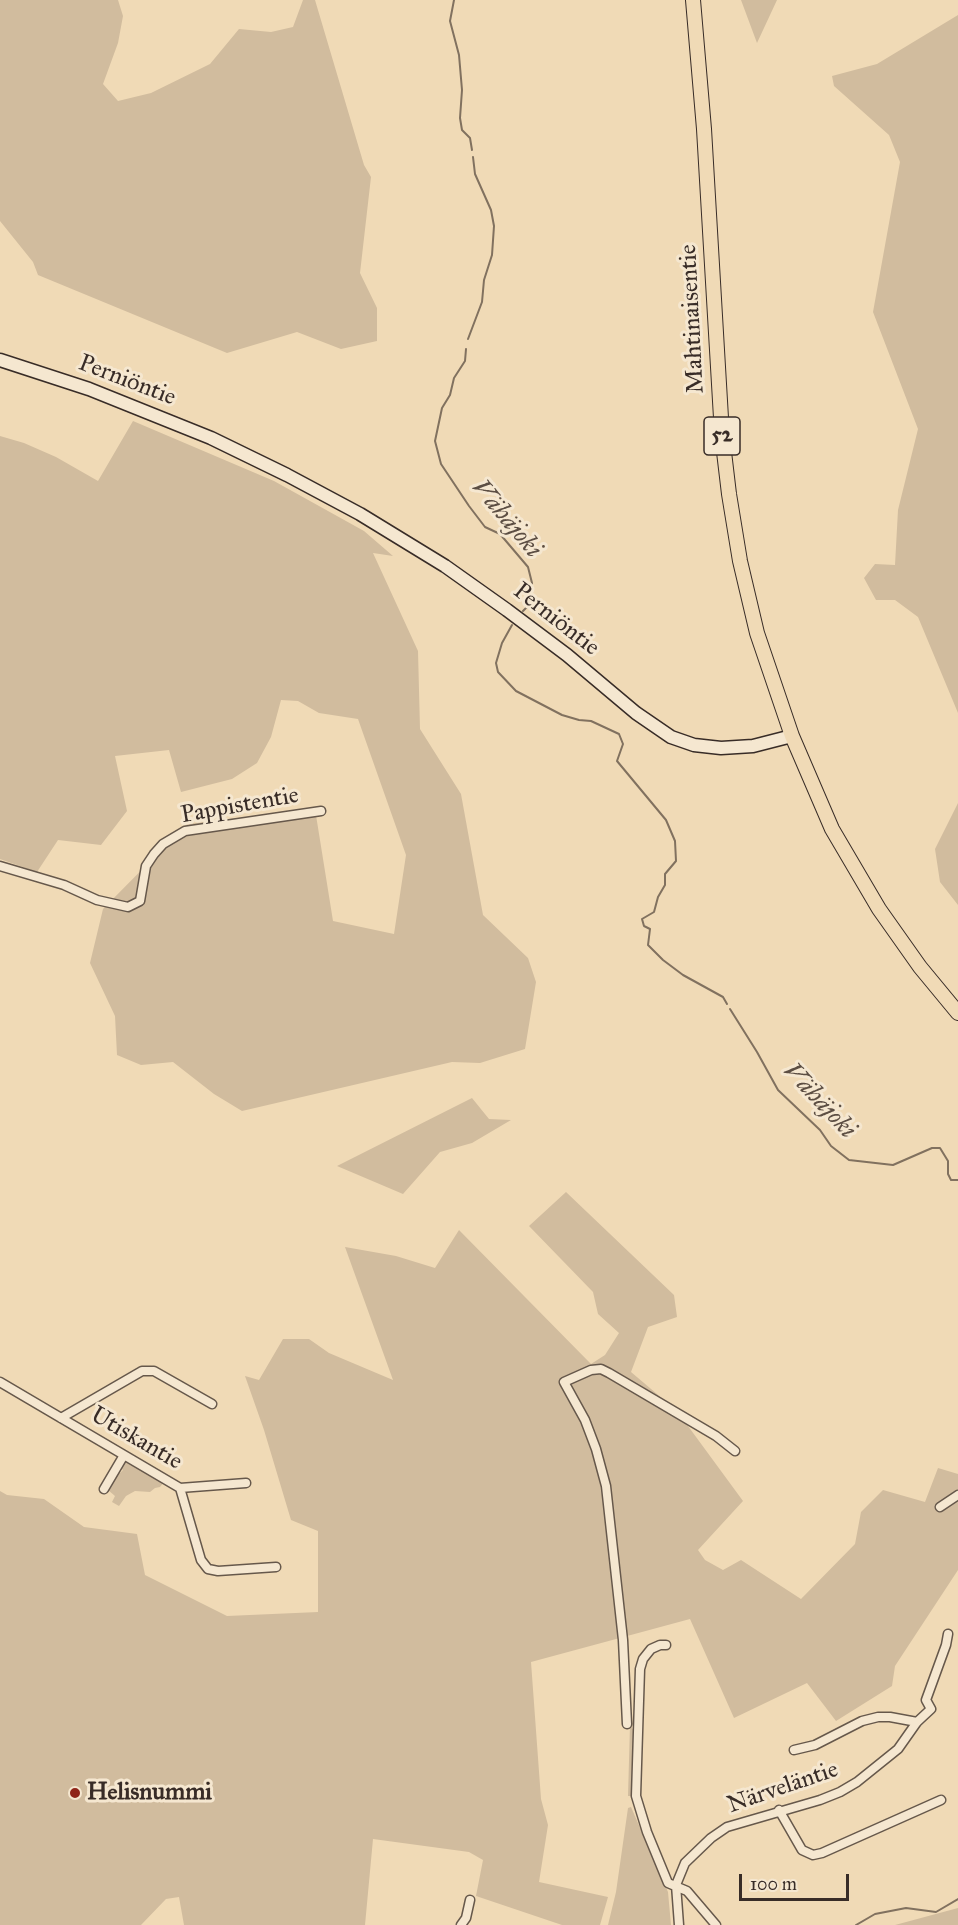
<!DOCTYPE html>
<html>
<head>
<meta charset="utf-8">
<style>
  body { margin:0 }
  #map { position:relative; width:958px; height:1925px; overflow:hidden; background:#f0dab6; font-family:"IM FELL Great Primer",serif }
  canvas { display:block }
  .scale { position:absolute; left:739px; top:1874px; width:110px; height:27px; box-sizing:border-box; border:3px solid #382c27; border-top:0; padding-left:8px; font-size:18px; line-height:21px; white-space:nowrap; color:#382c27; -webkit-text-stroke:4px #f5e7d0; paint-order:stroke }
</style>
</head>
<body>
<div id="map">
<canvas width="958" height="1925"></canvas>
<div class="scale">100 m</div>
</div>
<script>
const ctx = document.querySelector('canvas').getContext('2d');
ctx.lineJoin = 'round';
function fill(path, color) { ctx.fillStyle = color; ctx.fill(path, 'evenodd'); }
const toPath = rows => new Path2D(rows.map(r => 'M' + r).join(''));
function stroke(path, color, width, dash) { ctx.strokeStyle = color; ctx.lineWidth = width; ctx.lineCap = dash ? 'butt' : 'round'; ctx.setLineDash(dash || []); ctx.stroke(path); }
function label(font, color, halo, rows, align = 'center') {
  ctx.font = font + ' "IM FELL Great Primer",serif'; ctx.lineWidth = 6; ctx.setLineDash([]); ctx.textBaseline = 'middle'; ctx.strokeStyle = halo; ctx.fillStyle = color; for (const [text, x, y, turn = 0] of rows) {
    ctx.save(); ctx.translate(x, y); ctx.rotate((+turn || 0) * Math.PI / 180); ctx.textAlign = isNaN(turn) ? turn : align; if (halo) ctx.strokeText(text, 0, 0); ctx.fillText(text, 0, 0); ctx.restore();
  }
}
const green = toPath([
  [0,0,118,0,123,16,118,43,103,84,118,101,151,93,210,64,239,29,271,32,293,27,303,0,315,0,364,165,371,177,360,273,377,308,377,341,341,349,297,332,227,353,38,275,33,262,0,221],
  [741,0,777,0,757,43],
  [958,15,958,713,918,617,895,600,876,600,864,578,875,564,895,565,898,510,918,429,873,312,900,162,889,135,834,86,832,76,877,64],
  [133,421,274,481,364,531,393,556,373,553,418,651,420,729,461,794,483,915,528,958,536,982,525,1049,480,1063,452,1062,242,1111,214,1094,173,1062,141,1065,117,1055,115,1016,90,963,103,909,187,824,315,809,333,921,394,934,406,855,358,719,319,713,298,701,281,700,271,737,257,763,232,779,181,792,169,750,115,756,127,811,101,845,58,840,37,872,0,859,0,436,24,443,56,457,98,481],
  [958,803,958,905,940,882,935,849],
  [472,1098,489,1119,511,1120,472,1143,440,1152,403,1194,337,1166],
  [566,1192,674,1295,677,1317,648,1327,631,1372,677,1411,743,1501,698,1550,705,1560,723,1570,741,1560,801,1599,855,1544,861,1512,883,1490,925,1502,938,1468,958,1474,958,1570,895,1666,892,1686,836,1721,807,1683,734,1718,690,1619,531,1662,541,1799,548,1825,539,1882,608,1897,600,1925,562,1925,476,1896,483,1860,469,1852,373,1839,365,1925,184,1925,179,1897,166,1899,141,1925,0,1925,0,1491,7,1495,44,1499,84,1527,137,1534,145,1575,227,1616,318,1612,318,1531,291,1520,264,1430,245,1376,259,1380,283,1339,309,1339,329,1353,393,1380,345,1247,396,1256,435,1268,459,1230,591,1364,605,1355,619,1333,598,1314,593,1292,529,1226],
  [126,1459,164,1482,160,1487,155,1488,150,1492,135,1491,126,1496,119,1506,112,1502,115,1496,108,1490,117,1473,120,1473,123,1470,120,1467],
  [630,1725,634,1731,633,1796,628,1796],
  [631,1807,668,1892,671,1925,608,1925,616,1892,628,1808],
  [958,1908,958,1925,895,1925]
]);
const stream = toPath([
  [454,0,450,21,459,55,462,90,460,118,462,130,470,138,472,150],
  [468,339,482,302,484,280,492,255,494,226,491,210,475,174,473,157],
  [466,349,465,361,454,378,450,395,442,408,435,441,441,464,469,506,485,527,500,534,528,567,532,583,529,605,523,611],
  [512,625,502,643,496,663,498,672,516,691,562,715,579,720,591,721,619,734,623,744,617,761,666,820,675,841,676,861,665,874,665,885,658,897,654,912,642,919,644,926,650,929,648,945,663,960,683,975,723,997,727,1004],
  [730,1009,757,1052,778,1090,820,1130,831,1146,849,1160,893,1165,932,1148,940,1148,948,1161,948,1174,951,1180,958,1180],
  [856,1925,875,1914,906,1908,936,1912,958,1899]
]);
const minor = toPath([
  [0,866,64,885,97,900,128,907,140,901,146,866,154,854,163,844,185,831,321,811],
  [0,1382,180,1488,201,1560,208,1569,218,1571,276,1567],
  [61,1418,142,1371,154,1371,212,1404],
  [180,1488,246,1483],
  [104,1489,124,1455],
  [940,1507,958,1495],
  [666,1645,660,1645,651,1649,643,1659,640,1669,636,1796,647,1832,668,1883,687,1891,716,1925],
  [627,1724,623,1640,606,1486,596,1449,585,1420,564,1382,591,1370,601,1369,609,1373,716,1436,735,1451],
  [794,1750,815,1745,862,1721,878,1717,890,1717,917,1722],
  [779,1810,802,1850,813,1855,822,1853,941,1800],
  [461,1925,466,1918,470,1900],
  [679,1925,676,1885,685,1863,711,1838,727,1827,820,1800,840,1792,857,1782,898,1749,917,1722,931,1709,926,1700,946,1645,948,1634]
]);
const secondary = toPath([
  [0,360,89,389,211,438,287,475,360,514,445,566,507,610,567,655,636,713,671,737,694,745,721,748,753,746,792,736]
]);
const primary = toPath([
  [693,0,704,129,722,435,729,494,740,561,757,633,792,736,832,829,879,909,920,967,958,1013]
]);
const markers = [
  [75,1793,6,"#8f2418"]
];
const shields = [
  [722,436,36]
];
const shieldNames = [
  ["52",722,436]
];
const streetNames = [
  ["Mahtinaisentie",693,319,-93],
  ["Perniöntie",127,381,21],
  ["Perniöntie",556,620,38],
  ["Pappistentie",240,806,-10],
  ["Utiskantie",136,1439,30],
  ["Närveläntie",783,1788,-19]
];
const poiNames = [
  ["Helisnummi",87,1793]
];
const waterNames = [
  ["Vähäjoki",506,519,50],
  ["Vähäjoki",819,1101,47]
];
fill(green, '#d1bc9e');
stroke(stream, '#81715f', 2);
stroke(minor, '#66584b', 11);
stroke(secondary, '#382c27', 15);
stroke(primary, '#382c27', 16);
stroke(minor, '#f5e7d0', 8);
stroke(secondary, '#f5e7d0', 12);
stroke(primary, '#f0dab6', 14);
for (const [x, y, r, color] of markers) { const dot = new Path2D(); dot.arc(x, y, r, 0, 2 * Math.PI); ctx.fillStyle = color; ctx.fill(dot); stroke(dot, '#f5e7d0', 2); }
for (const [x, y, w] of shields) { const box = new Path2D(); box.roundRect(x - w / 2, y - 19, w, 38, 4.5); ctx.fillStyle = '#f5e7d0'; ctx.fill(box); stroke(box, '#382c27', 1.5); }
label('bold 22px', '#382c27', null, shieldNames);
label('24px', '#382c27', '#f5e7d0', streetNames);
label('bold 24px', '#382c27', '#f5e7d0', poiNames, 'left');
label('italic 26px', '#5c4e43', '#f5e7d0', waterNames);
</script>
</body>
</html>
